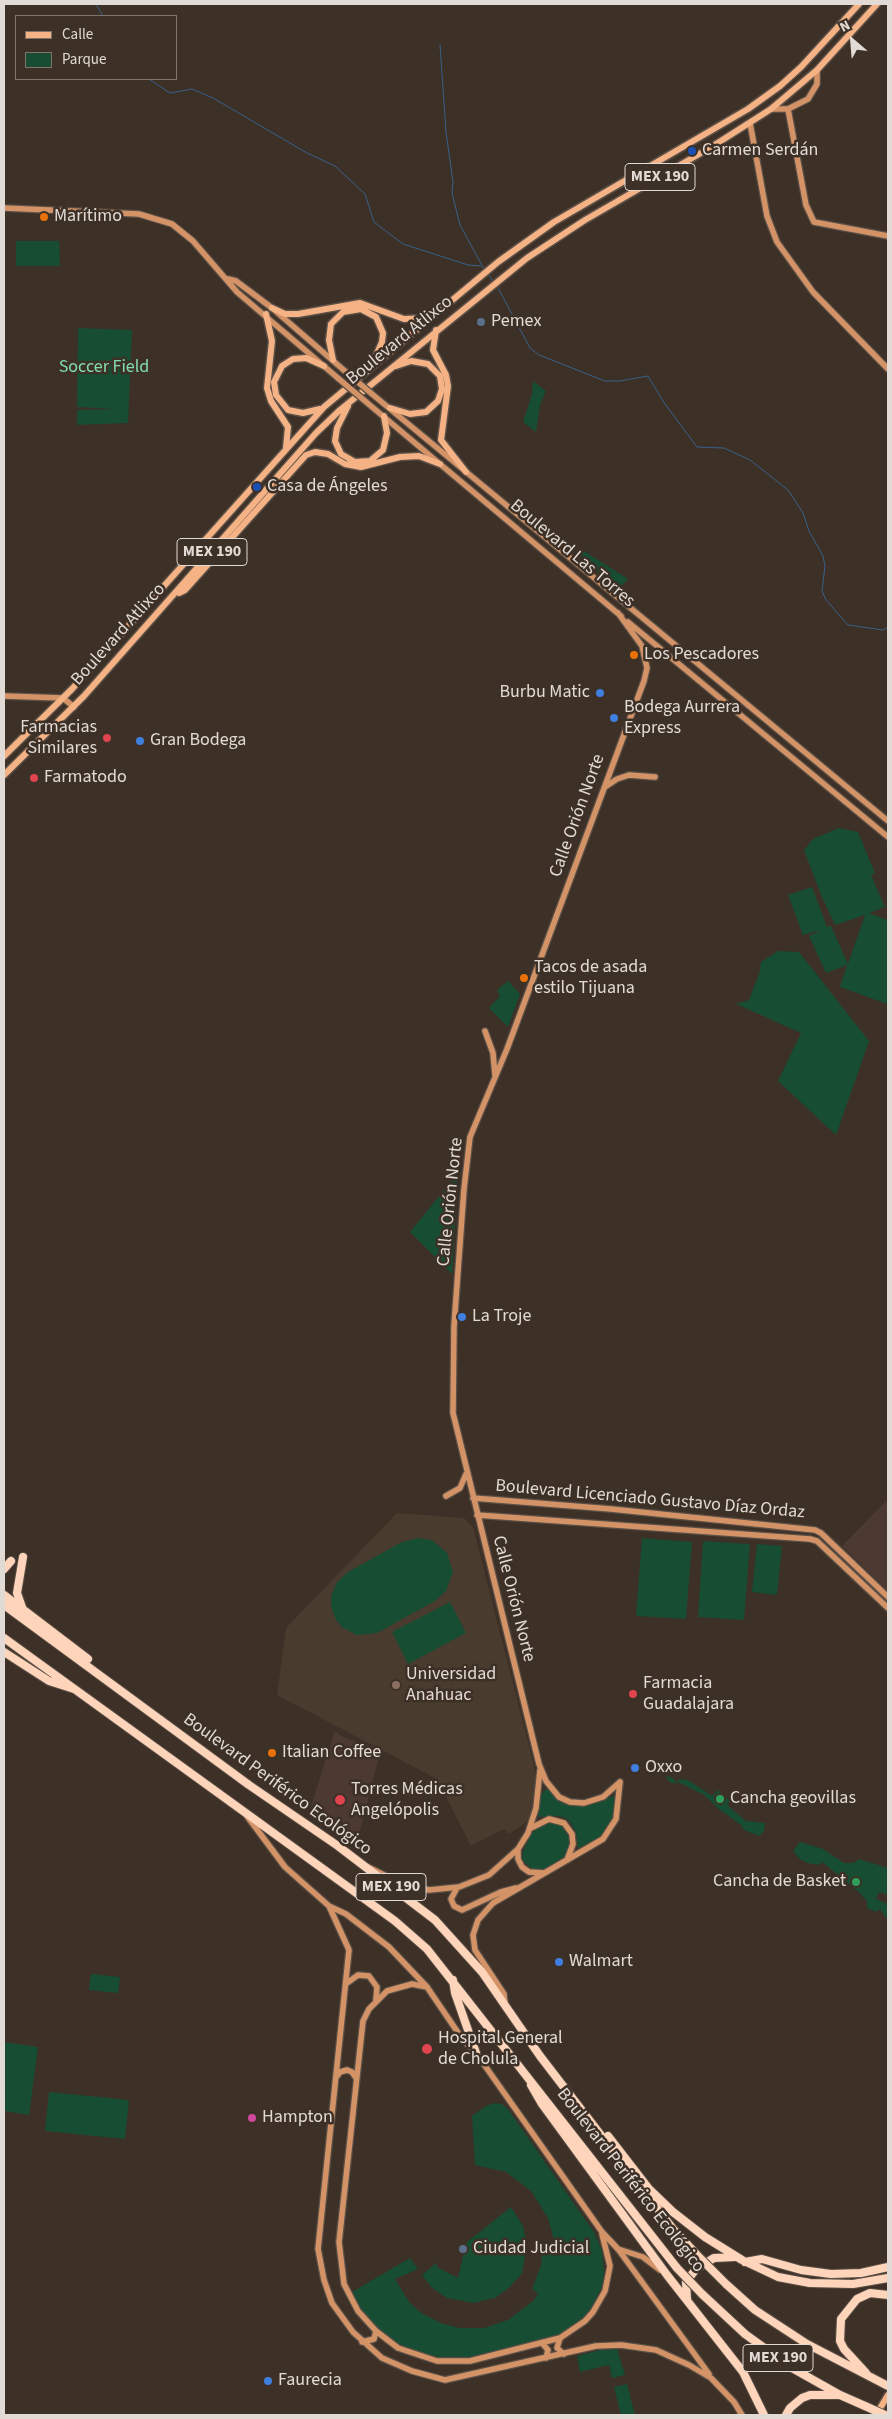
<!DOCTYPE html>
<html>
<head>
<meta charset="utf-8">
<style>
  body { margin:0 }
  #map { position:relative; width:892px; height:2419px; overflow:hidden; background:#3d3027; font-family:"Source Sans 3",sans-serif }
  canvas { display:block }
  .frame { position:absolute; inset:0; border:5px solid #e2dad4; pointer-events:none }
  .legend { position:absolute; left:15px; top:15px; width:162px; height:65px; box-sizing:border-box; background:#3d3027; border:1px solid #7f746c; margin:0; padding:6px 9px; list-style:none; font-size:15px; color:#e2dad4 }
  .legend li { display:flex; align-items:center; gap:10px; height:25px }
  .legend b { width:25px; border:1px solid #7f746c }
  .north { position:absolute; left:827px; top:15px; width:50px; height:50px; -webkit-text-stroke:4px #3d3027; paint-order:stroke; rotate:333deg; font-size:14px; font-weight:700; line-height:20px; text-align:center; color:#e2dad4 }
  .north::after { content:''; display:block; margin:auto; width:18px; height:22px; background:#e2dad4; clip-path:polygon(50% 0,100% 100%,50% 72%,0 100%) }
</style>
</head>
<body>
<div id="map">
<canvas width="892" height="2419"></canvas>
<div class="frame"></div>
<ul class="legend">
<li><b style="height:6px;background:#f4b285"></b>Calle</li>
<li><b style="height:14px;background:#174d33"></b>Parque</li>
</ul>
<div class="north">N</div>
</div>
<script>
const ctx = document.querySelector('canvas').getContext('2d');
ctx.lineJoin = 'round';
function fill(path, color) { ctx.fillStyle = color; ctx.fill(path, 'evenodd'); }
const toPath = rows => new Path2D(rows.map(r => 'M' + r).join(''));
function stroke(path, color, width, dash) { ctx.strokeStyle = color; ctx.lineWidth = width; ctx.lineCap = dash ? 'butt' : 'round'; ctx.setLineDash(dash || []); ctx.stroke(path); }
function label(font, color, halo, rows, align = 'center') {
  ctx.font = font + ' "Source Sans 3",sans-serif'; ctx.lineWidth = 5; ctx.setLineDash([]); ctx.textBaseline = 'middle'; ctx.strokeStyle = halo; ctx.fillStyle = color; for (const [text, x, y, turn = 0] of rows) {
    ctx.save(); ctx.translate(x, y); ctx.rotate((+turn || 0) * Math.PI / 180); ctx.textAlign = isNaN(turn) ? turn : align; if (halo) ctx.strokeText(text, 0, 0); ctx.fillText(text, 0, 0); ctx.restore();
  }
}
const education = toPath([
  [397,1513,464,1518,473,1527,534,1766,536,1786,529,1820,509,1834,504,1829,471,1846,437,1779,277,1695,286,1628]
]);
const medical = toPath([
  [888,1499,888,1591,842,1546],
  [335,1731,345,1738,381,1749,356,1847,308,1815]
]);
const green = toPath([
  [16,241,59,241,60,266,16,266],
  [78,328,132,330,128,423,77,425,77,410,116,409,77,407],
  [533,381,546,391,540,405,536,432,523,422,532,394],
  [584,551,628,579,618,589,581,557],
  [839,828,858,832,875,873,871,875,885,907,869,913,888,920,887,1004,840,987,847,965,826,973,809,936,820,930,803,935,788,895,812,887,827,927,831,926,848,964,865,915,835,925,821,895,804,850,813,839],
  [778,951,799,952,869,1041,836,1135,778,1081,801,1033,736,1004,749,1000,760,971,761,962],
  [508,981,520,994,508,1027,489,1008,500,996,497,990],
  [458,1173,452,1274,410,1232],
  [417,1538,432,1540,447,1553,453,1572,446,1591,435,1601,377,1633,357,1635,343,1628,336,1620,331,1606,331,1596,337,1582,348,1572,402,1542],
  [642,1538,692,1542,686,1619,636,1616],
  [703,1541,750,1544,744,1620,698,1617],
  [757,1544,782,1546,777,1595,752,1592],
  [450,1602,466,1633,408,1664,392,1632],
  [665,1776,673,1778,677,1783,679,1779,688,1780,712,1796,718,1790,730,1801,727,1805,746,1821,765,1823,764,1831,760,1836,744,1830,741,1825,720,1810,704,1795,680,1783,671,1783],
  [546,1789,583,1805,593,1804,613,1796,617,1798,614,1818,602,1837,578,1849,576,1832,570,1822,565,1818,559,1816,535,1817,542,1794],
  [552,1821,564,1825,571,1844,565,1858,543,1871,532,1869,522,1860,523,1851,532,1833,542,1823],
  [800,1842,823,1849,844,1863,854,1863,859,1859,888,1868,888,1895,879,1892,876,1899,888,1904,888,1920,880,1909,876,1912,867,1908,867,1901,859,1892,822,1862,820,1865,807,1863,800,1859,793,1851],
  [91,1974,120,1977,118,1993,89,1990],
  [4,2042,38,2047,29,2115,4,2111],
  [49,2092,129,2100,125,2139,45,2131],
  [495,2103,502,2104,508,2109,594,2232,602,2251,604,2269,603,2284,590,2311,578,2324,560,2336,477,2358,456,2360,421,2354,397,2343,376,2329,363,2313,352,2292,410,2258,418,2269,395,2279,409,2302,421,2313,441,2323,459,2328,484,2328,508,2320,533,2301,538,2294,532,2289,541,2265,542,2252,553,2253,553,2236,548,2218,531,2191,506,2172,475,2165,472,2116,486,2106],
  [511,2207,523,2226,527,2245,522,2273,510,2287,495,2298,473,2303,447,2298,432,2288,422,2275,436,2263,437,2267,458,2278,466,2243],
  [617,2349,625,2375,612,2378,609,2365,580,2372,577,2356,600,2350],
  [627,2384,635,2415,621,2415,614,2387]
]);
const stream = toPath([
  [96,4,103,16],
  [440,45,446,132,453,182,452,193,460,225,484,269],
  [149,79,170,93,192,89,213,98,307,153,335,166,365,194,374,222,403,244,468,265,481,266],
  [488,274,493,281],
  [497,286,530,348,539,355,605,381,620,381,648,376,665,404,697,447,724,448,750,460,788,490,803,513,809,531,823,556,825,566,822,591,826,600,848,625,883,630,888,627]
]);
const secondary = toPath([
  [771,109,788,109,808,99,817,84,817,70],
  [788,109,806,205,814,222,888,236],
  [750,123,767,216,777,242,813,292,888,369],
  [4,208,139,214,172,224,193,241,237,292,339,379],
  [228,279,236,281,272,308,346,372],
  [372,394,888,821],
  [365,401,621,616],
  [618,613,642,646,647,668,644,681,507,1049,470,1137,464,1189,454,1326,453,1413,539,1764,546,1781,559,1797,570,1802,584,1803,603,1797,620,1782],
  [628,622,888,837],
  [4,696,63,698,74,707],
  [605,787,617,779,629,775,655,777],
  [485,1031,493,1053,495,1075],
  [446,1496,460,1488,466,1474],
  [473,1498,611,1509,815,1530,821,1533,888,1597],
  [477,1515,810,1539,817,1541,888,1608],
  [247,1816,285,1867,329,1906,346,1914,389,1947,427,1987,463,2040,476,2053,602,2232,618,2249,709,2374],
  [531,1828,549,1819,564,1823,572,1834,573,1844,567,1860],
  [518,1849,518,1859,522,1867,529,1872,544,1873],
  [368,1867,404,1885,429,1890,459,1887,489,1875,518,1849,528,1833,536,1808,540,1770],
  [457,1888,451,1899,454,1906,462,1910,501,1892,516,1888],
  [329,1906,349,1950,318,2249,324,2280,332,2303,353,2332,382,2358,412,2371,445,2380,596,2346,621,2345,656,2350,689,2365,711,2378,734,2402,742,2415],
  [347,1983,358,1975,369,1976,377,1987,376,2000],
  [427,1987,412,1984,387,1991,369,2009,363,2021,339,2242,344,2284,358,2311,376,2331,398,2348,437,2361,470,2361,560,2338,585,2321,593,2312,605,2291,610,2266,602,2234],
  [505,2004,504,1994,475,1950,473,1935,478,1920,493,1903,603,1839,616,1819,620,1782],
  [337,2076,340,2072,347,2070,352,2072,356,2078],
  [618,2249,643,2257,660,2270],
  [560,2338,557,2348,564,2354],
  [362,2342,374,2339,376,2331],
  [542,2343,548,2350,546,2358]
]);
const primary = toPath([
  [272,308,285,314,298,314,360,303,404,319,429,318],
  [266,314,272,341,267,388,271,401,288,427,286,448],
  [436,330,433,350,446,375,448,386,441,440,466,472],
  [333,360,329,340,331,324,343,312,361,309,376,317,383,333,382,342,372,365],
  [348,406,337,428,335,441,341,454,355,462,370,461,383,450,387,433,384,416],
  [390,408,410,414,426,412,438,401,442,389,440,376,428,364,411,361,396,366],
  [320,409,303,413,288,410,276,395,274,382,282,366,293,359,306,358,324,366],
  [179,593,185,590,306,455,315,452,328,454,345,464,361,467,400,457,419,456,440,464],
  [4,756,72,689,324,407,498,262,554,222,748,109,780,86,801,67,859,4],
  [4,775,84,696,316,433,340,410,527,258,585,220,713,146,771,109,817,70,877,4],
  [876,2415,888,2395]
]);
const highway = toPath([
  [4,1569,11,1561],
  [4,1595,88,1659],
  [4,1605,249,1785,338,1846,435,1920,482,1972,540,2056,673,2229,697,2255],
  [22,1607,17,1593,23,1557],
  [4,1638,395,1921,427,1949,677,2268],
  [4,1652,49,1681,74,1689],
  [453,1980,455,1993,476,2053],
  [531,2085,542,2104,667,2275,743,2372,764,2415],
  [608,2136,649,2189,673,2212,705,2237,742,2260,778,2277,810,2283,853,2284,888,2278],
  [745,2262,762,2259,801,2270,831,2274,861,2273,888,2267],
  [726,2284,755,2310,807,2344,888,2386],
  [702,2294,745,2334,792,2368,840,2395,865,2406],
  [687,2299,686,2282,696,2269,714,2258,735,2257],
  [866,2373,844,2349,840,2341,841,2319,857,2299,870,2293,888,2295],
  [786,2415,790,2408,802,2398,810,2395,838,2395]
]);
const secondaryBridge = toPath([
  [346,372,372,394],
  [339,379,365,401]
]);
const highwayBridge = toPath([
  [697,2255,726,2284],
  [677,2268,702,2294],
  [865,2406,885,2415]
]);
const markers = [
  [692,151,5,"#1a4fb4"],
  [44,217,5,"#e8710a"],
  [481,322,5,"#5c6f8a"],
  [257,487,5,"#1a4fb4"],
  [634,655,5,"#e8710a"],
  [600,693,5,"#3f7fe0"],
  [614,718,5,"#3f7fe0"],
  [107,738,5,"#e0444e"],
  [140,741,5,"#3f7fe0"],
  [34,778,5,"#e0444e"],
  [524,978,5,"#e8710a"],
  [462,1317,5,"#3f7fe0"],
  [396,1685,5,"#8d6e63"],
  [633,1694,5,"#e0444e"],
  [272,1753,5,"#e8710a"],
  [635,1768,5,"#3f7fe0"],
  [720,1799,5,"#2e9e5b"],
  [340,1800,6,"#e0444e"],
  [856,1882,5,"#2e9e5b"],
  [559,1962,5,"#3f7fe0"],
  [427,2049,6,"#e0444e"],
  [252,2118,5,"#d1479c"],
  [463,2249,5,"#5c6f8a"],
  [268,2381,5,"#3f7fe0"]
];
const shields = [
  [660,177,70],
  [212,552,70],
  [391,1887,70],
  [778,2358,70]
];
const shieldNames = [
  ["MEX 190",660,177],
  ["MEX 190",212,552],
  ["MEX 190",391,1887],
  ["MEX 190",778,2358]
];
const poiNames = [
  ["Carmen Serdán",702,151],
  ["Marítimo",54,217],
  ["Pemex",491,322],
  ["Casa de Ángeles",267,487],
  ["Los Pescadores",644,655],
  ["Burbu Matic",590,693,"right"],
  ["Bodega Aurrera",624,708],
  ["Express",624,729],
  ["Farmacias",97,728,"right"],
  ["Similares",97,749,"right"],
  ["Gran Bodega",150,741],
  ["Farmatodo",44,778],
  ["Tacos de asada",534,968],
  ["estilo Tijuana",534,989],
  ["La Troje",472,1317],
  ["Universidad",406,1675],
  ["Anahuac",406,1696],
  ["Farmacia",643,1684],
  ["Guadalajara",643,1705],
  ["Italian Coffee",282,1753],
  ["Oxxo",645,1768],
  ["Torres Médicas",351,1790],
  ["Angelópolis",351,1811],
  ["Cancha geovillas",730,1799],
  ["Cancha de Basket",846,1882,"right"],
  ["Walmart",569,1962],
  ["Hospital General",438,2039],
  ["de Cholula",438,2060],
  ["Hampton",262,2118],
  ["Ciudad Judicial",473,2249],
  ["Faurecia",278,2381]
];
const streetNames = [
  ["Boulevard Atlixco",400,341,-39],
  ["Boulevard Las Torres",572,554,40],
  ["Boulevard Atlixco",119,635,-48],
  ["Calle Orión Norte",578,816,-70],
  ["Calle Orión Norte",451,1202,-84],
  ["Boulevard Licenciado Gustavo Díaz Ordaz",650,1500,5],
  ["Calle Orión Norte",513,1599,76],
  ["Boulevard Periférico Ecológico",277,1785,36],
  ["Boulevard Periférico Ecológico",630,2181,52]
];
const parkNames = [
  ["Soccer Field",104,368]
];
fill(education, '#493b2d');
fill(medical, '#4c3932');
fill(green, '#174d33');
stroke(stream, '#39618c', 1);
stroke(secondary, '#5b4f46', 8);
stroke(primary, '#5b4f46', 9);
stroke(highway, '#5b4f46', 10);
stroke(secondary, '#d39367', 5.5);
stroke(primary, '#f4b285', 6);
stroke(highway, '#fed5bb', 8);
stroke(secondaryBridge, '#5b4f46', 8, []);
stroke(highwayBridge, '#5b4f46', 10, []);
stroke(secondaryBridge, '#d39367', 5.5);
stroke(highwayBridge, '#fed5bb', 8);
for (const [x, y, r, color] of markers) { const dot = new Path2D(); dot.arc(x, y, r, 0, 2 * Math.PI); ctx.fillStyle = color; ctx.fill(dot); stroke(dot, '#3d3027', 2); }
for (const [x, y, w] of shields) { const box = new Path2D(); box.roundRect(x - w / 2, y - 13.5, w, 27, 4); ctx.fillStyle = '#3d3027'; ctx.fill(box); stroke(box, '#e2dad4', 1); }
label('bold 16px', '#e2dad4', null, shieldNames);
label('18px', '#e2dad4', '#3d3027', poiNames, 'left');
label('18px', '#e2dad4', '#3d3027', streetNames);
label('18px', '#81ddab', '#3d3027', parkNames);
</script>
</body>
</html>
